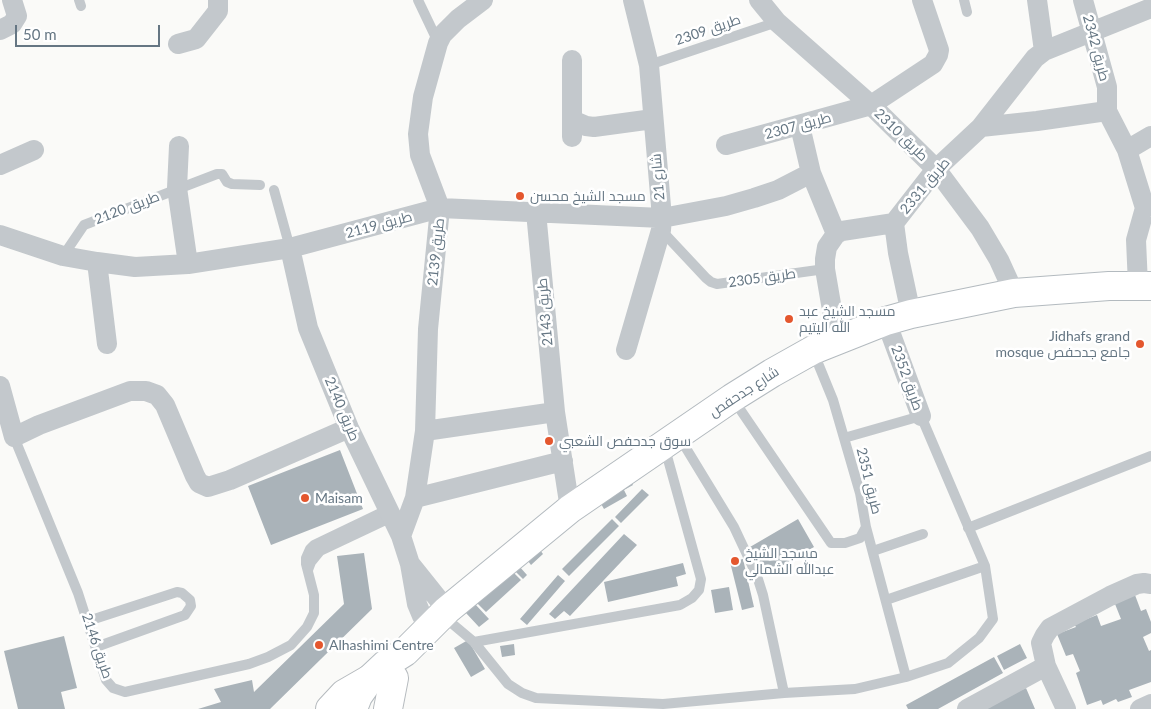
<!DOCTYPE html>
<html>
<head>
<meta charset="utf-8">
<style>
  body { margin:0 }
  #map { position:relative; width:1151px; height:709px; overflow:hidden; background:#fafaf8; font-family:Lato,sans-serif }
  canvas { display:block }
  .scale { position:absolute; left:15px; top:25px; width:145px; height:22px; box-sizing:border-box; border:2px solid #657683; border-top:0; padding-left:6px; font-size:15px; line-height:18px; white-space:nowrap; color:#657683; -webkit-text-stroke:4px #fff; paint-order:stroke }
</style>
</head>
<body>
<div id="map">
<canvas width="1151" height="709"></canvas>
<div class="scale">50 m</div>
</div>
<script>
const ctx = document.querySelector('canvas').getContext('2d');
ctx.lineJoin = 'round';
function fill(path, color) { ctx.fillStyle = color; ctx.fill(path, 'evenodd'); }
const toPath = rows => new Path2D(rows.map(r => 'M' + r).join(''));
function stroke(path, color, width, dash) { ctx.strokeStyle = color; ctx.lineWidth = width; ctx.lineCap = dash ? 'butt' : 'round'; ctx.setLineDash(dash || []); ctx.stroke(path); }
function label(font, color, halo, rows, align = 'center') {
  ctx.font = font + ' Lato,Cairo,sans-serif'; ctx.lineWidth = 5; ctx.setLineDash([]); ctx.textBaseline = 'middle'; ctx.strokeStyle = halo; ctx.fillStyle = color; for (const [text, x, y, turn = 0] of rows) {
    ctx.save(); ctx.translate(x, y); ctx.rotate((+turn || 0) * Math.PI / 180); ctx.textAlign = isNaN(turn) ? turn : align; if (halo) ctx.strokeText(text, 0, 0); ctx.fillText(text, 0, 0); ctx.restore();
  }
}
const building = toPath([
  [340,450,363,509,271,545,248,486],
  [628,476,633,485,624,490,627,496,604,509,596,495],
  [642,489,649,495,621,523,615,517],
  [612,519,619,526,569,576,562,569],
  [798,519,814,547,766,575,750,547],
  [624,534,637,545,570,616,564,611,555,619,549,614],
  [537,546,543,554,531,565,525,557],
  [364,553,372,609,270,709,198,709,221,702,214,689,252,680,254,692,344,604,337,556],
  [743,559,754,607,742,610,730,562],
  [683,563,686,574,676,577,678,586,608,602,604,582],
  [519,566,527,575,523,579,514,570],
  [512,571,521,580,486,612,477,603],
  [558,575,565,581,527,625,520,619],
  [729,587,733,610,715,613,711,590],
  [1135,595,1141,611,1146,609,1151,622,1151,633,1143,637,1149,651,1151,650,1151,682,1129,690,1132,697,1118,702,1116,699,1103,705,1101,700,1087,705,1076,673,1080,671,1073,654,1066,656,1057,634,1076,627,1074,624,1097,615,1101,626,1121,619,1115,604],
  [475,604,489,619,479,627,466,613],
  [64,636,77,688,61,692,65,709,18,709,4,651],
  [468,640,485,669,471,677,454,648],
  [514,644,515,655,502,657,500,646],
  [1020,644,1027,658,1004,670,997,656],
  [994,657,1003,673,938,709,908,709,906,705],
  [1026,688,1035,709,979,709]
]);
const lane = toPath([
  [79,0,81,6],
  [418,0,438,42],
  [964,0,967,12],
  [649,65,777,22],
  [274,190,290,248],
  [661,230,706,278,711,282,717,284,825,269],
  [63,256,84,225,217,174,222,174,227,182,232,184,260,185],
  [733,399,831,543,845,543,860,538,866,527,860,493,833,400,813,351],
  [678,435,734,527,757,576,763,595,784,693],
  [14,437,78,593,106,680,113,688,125,692,249,664,268,657,291,645,307,627,314,613,314,595,306,564,306,558,310,549,314,545,389,509],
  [866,527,906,677],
  [968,528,1151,456],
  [873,551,923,534],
  [308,570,311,562,320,551,392,517],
  [886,600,985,566],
  [443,616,474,642,508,684,522,693,536,698,663,704,784,693,855,689,906,677,948,663,979,638,993,619,985,566,921,416,844,438],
  [88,621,177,592,182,593,190,600,191,606,185,615,96,647],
  [474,642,680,605,692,598,699,590,701,579,664,445]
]);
const street = toPath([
  [759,0,777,22,871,105,936,169,980,228,999,260,1014,293],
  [1083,0,1107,87,1107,111,1127,150,1145,208],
  [0,30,12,24,17,16,12,0],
  [178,44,196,39,218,11,218,0],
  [1044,51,1151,8],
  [572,60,572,137],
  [572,120,586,126,594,127,653,119],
  [800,126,811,173,836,234],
  [981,127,1037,121,1107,111],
  [726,145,871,105,933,64,938,55,939,50,922,0],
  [179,146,177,188,188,264],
  [1127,150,1151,136],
  [0,165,34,150],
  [536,212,555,412,570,509],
  [0,235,63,256,97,262,135,267,188,264,290,248,440,208,662,218,726,206,754,198,778,190,811,173],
  [290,248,308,328,349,428,401,536,410,564,417,604,422,616,429,627],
  [97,262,107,344],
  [1138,285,1136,240,1145,208,1151,206],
  [911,314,898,253,894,223,936,169,981,127,1035,58,1044,51,1037,0],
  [886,321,921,416],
  [837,339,825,269,825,259,827,247,836,234,842,231,894,223],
  [626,350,661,230,662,218,649,65,633,0],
  [0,386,14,437,39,425,130,391,146,391,157,395,165,405,195,476,199,483,208,487,230,480,349,428],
  [425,431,555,412],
  [415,498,425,431,428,329,440,208,420,155,418,134,423,97,438,43,442,35,458,19,483,0],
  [401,536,415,498,563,461],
  [411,565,447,610],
  [967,709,1046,666],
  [1066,709,1046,666,1041,643,1045,635,1050,628,1110,596,1137,584,1144,583,1151,584],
  [1140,709,1151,704]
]);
const secondary = toPath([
  [353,709,358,696,370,679,386,664,405,652,447,610,570,509,732,398,772,373,813,350,886,321,911,314,1014,293,1109,286,1151,286]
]);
const primary = toPath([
  [330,709,344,694,370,679],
  [388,709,394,678]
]);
const markers = [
  [520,196,5,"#e4572e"],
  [789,319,5,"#e4572e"],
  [1140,344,5,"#e4572e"],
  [549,441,5,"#e4572e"],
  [305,498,5,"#e4572e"],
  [735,561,5,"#e4572e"],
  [319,645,5,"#e4572e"]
];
const streetNames = [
  ["طريق 2309",708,30,-19],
  ["طريق 2342",1096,48,75],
  ["طريق 2307",798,126,-15],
  ["طريق 2310",901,135,44],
  ["شارع 21",658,177,-95],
  ["طريق 2331",925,186,-50],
  ["طريق 2120",127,208,-21],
  ["طريق 2119",379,225,-15],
  ["طريق 2139",436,252,-84],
  ["طريق 2305",762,278,-8],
  ["طريق 2143",545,312,-95],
  ["طريق 2352",907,378,70],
  ["شارع جدحفص",744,392,-33],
  ["طريق 2140",342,409,67],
  ["طريق 2351",869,481,76],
  ["طريق 2146",97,646,71]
];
const poiNames = [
  ["مسجد الشيخ محسن",530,196],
  ["مسجد الشيخ عبد",799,311],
  ["الله اليتيم",799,327],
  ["Jidhafs grand",1130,336,"right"],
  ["mosque جامع جدحفص",1130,352,"right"],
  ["سوق جدحفص الشعبي",559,441],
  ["Maisam",315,498],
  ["مسجد الشيخ",745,553],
  ["عبدالله الشمالي",745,569],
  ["Alhashimi Centre",329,645]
];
fill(building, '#aab3b9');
stroke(secondary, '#b3babf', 30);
stroke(primary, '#b5babe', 30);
stroke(lane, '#c3c8cc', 10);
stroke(street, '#c3c8cc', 20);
stroke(secondary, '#fff', 28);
stroke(primary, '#fff', 28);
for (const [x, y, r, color] of markers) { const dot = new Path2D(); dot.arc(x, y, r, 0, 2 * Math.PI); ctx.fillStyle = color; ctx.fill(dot); stroke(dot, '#fff', 2); }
label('14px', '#657683', '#fff', streetNames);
label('14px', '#657683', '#fff', poiNames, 'left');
</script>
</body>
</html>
